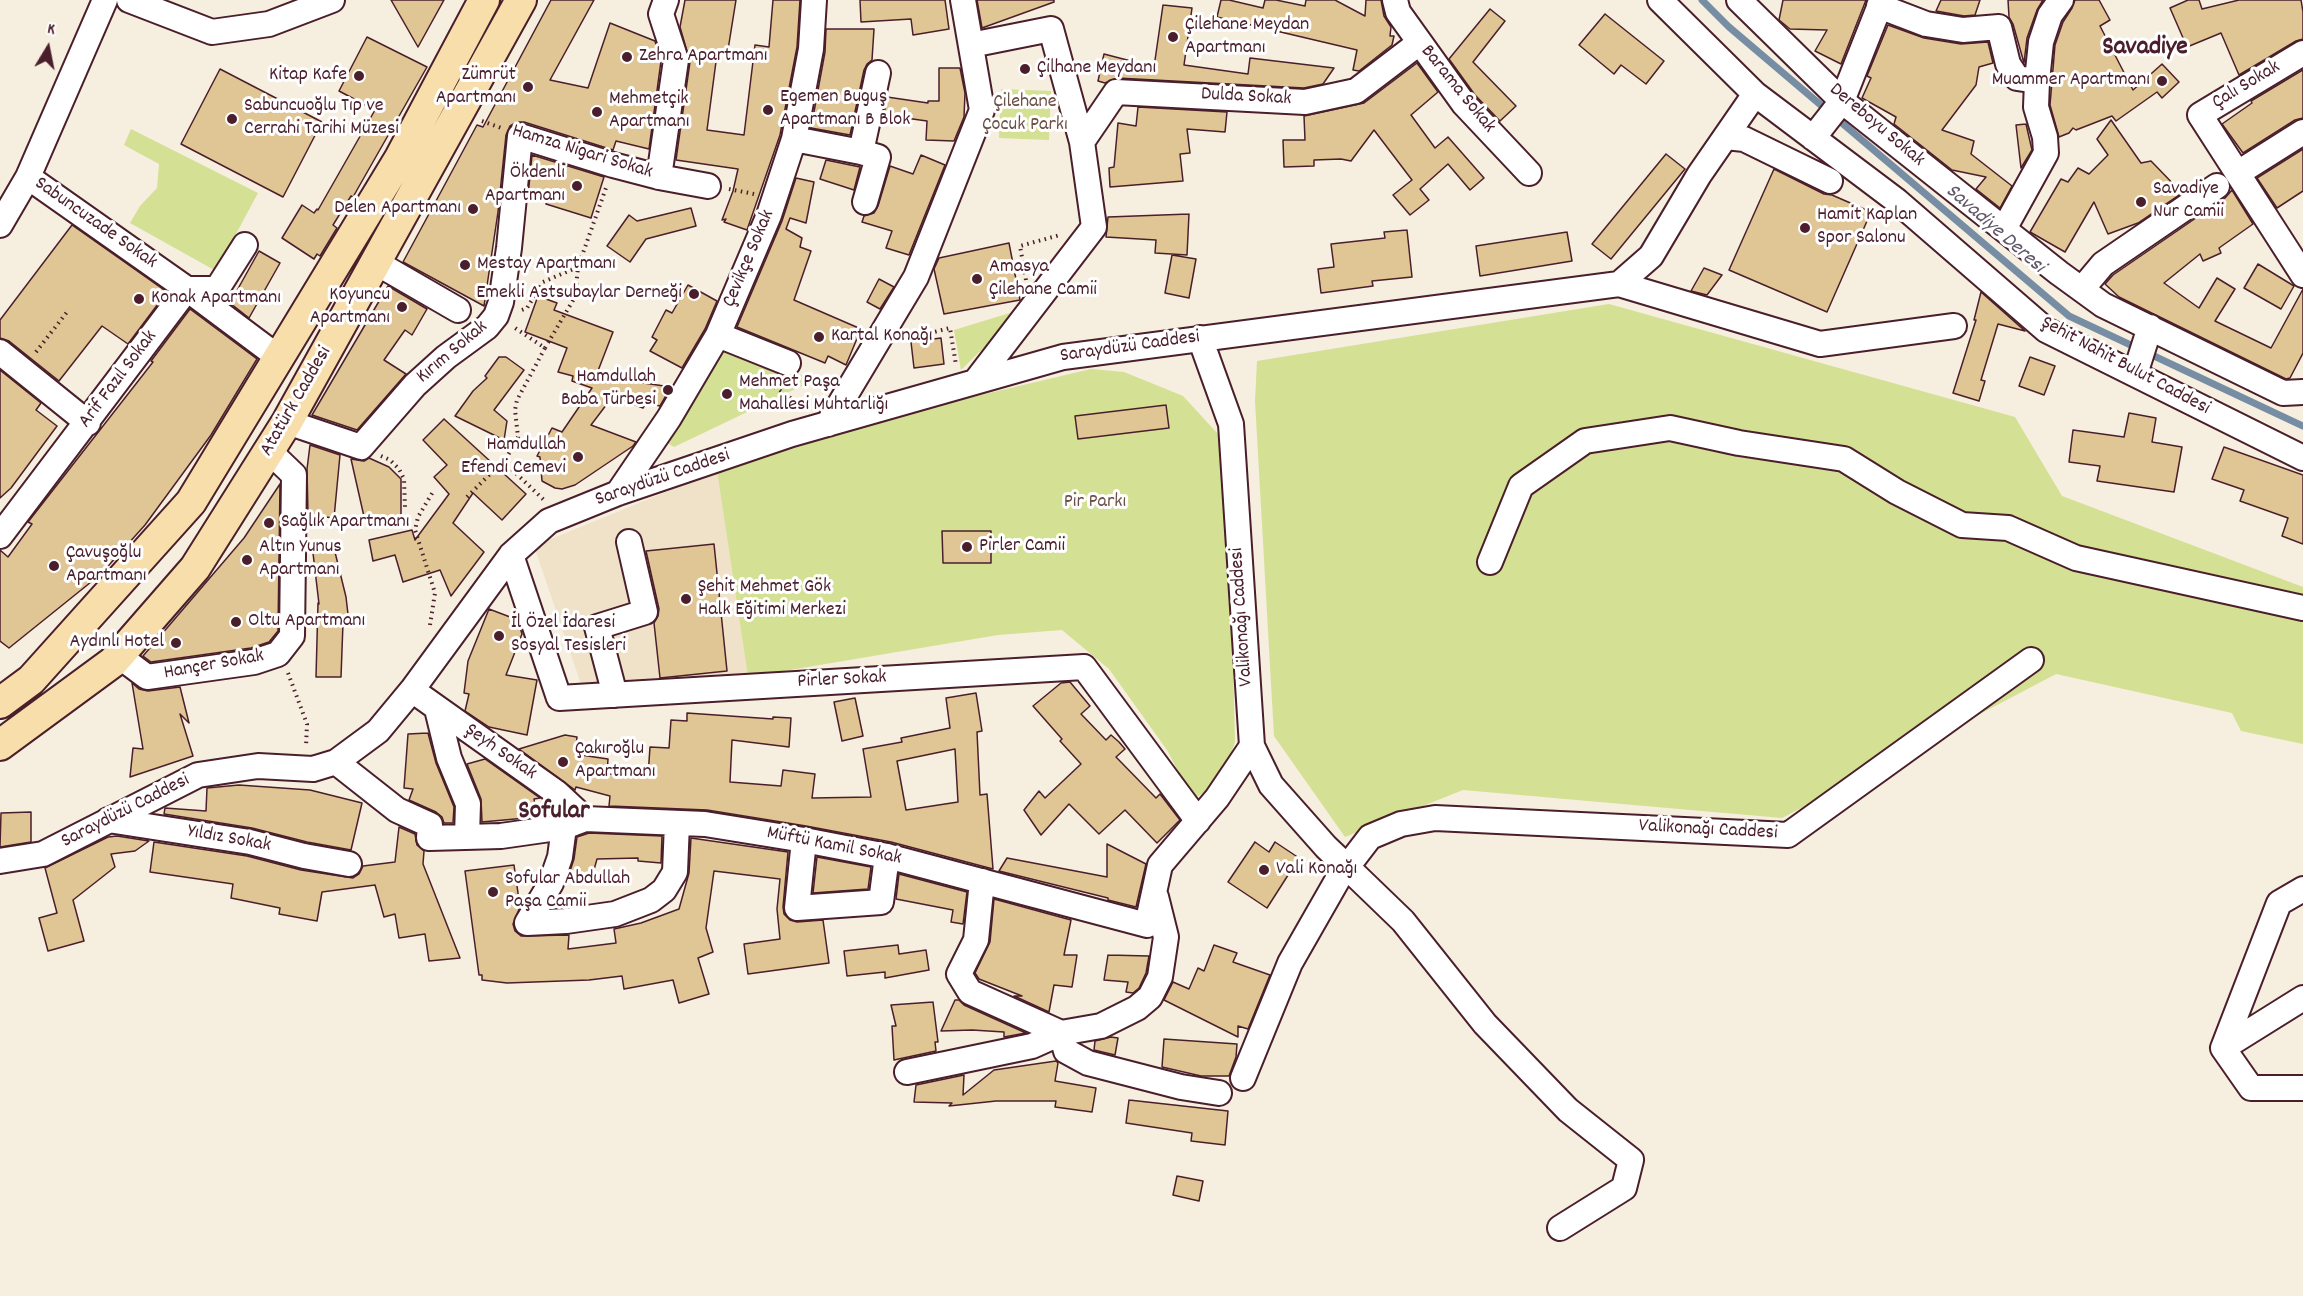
<!DOCTYPE html>
<html>
<head>
<meta charset="utf-8">
<style>
  body { margin:0 }
  #map { position:relative; width:2303px; height:1296px; overflow:hidden; background:#f6eedf; font-family:Dekko,sans-serif }
  canvas { display:block }
  .north { position:absolute; left:18px; top:18px; width:60px; height:60px; -webkit-text-stroke:4px #fff; paint-order:stroke; rotate:10deg; font-size:16px; font-weight:700; line-height:24px; text-align:center; color:#4a1f2b }
  .north::after { content:''; display:block; margin:auto; width:21px; height:27px; background:#4a1f2b; clip-path:polygon(50% 0,100% 100%,50% 72%,0 100%) }
</style>
</head>
<body>
<div id="map">
<canvas width="2303" height="1296"></canvas>
<div class="north">K</div>
</div>
<script>
const ctx = document.querySelector('canvas').getContext('2d');
ctx.lineJoin = 'round';
function fill(path, color) { ctx.fillStyle = color; ctx.fill(path, 'evenodd'); }
const toPath = rows => new Path2D(rows.map(r => 'M' + r).join(''));
function stroke(path, color, width, dash) { ctx.strokeStyle = color; ctx.lineWidth = width; ctx.lineCap = dash ? 'butt' : 'round'; ctx.setLineDash(dash || []); ctx.stroke(path); }
function label(font, color, halo, rows, align = 'center') {
  ctx.font = font + ' Dekko,sans-serif'; ctx.lineWidth = 6; ctx.setLineDash([]); ctx.textBaseline = 'middle'; ctx.strokeStyle = halo; ctx.fillStyle = color; for (const [text, x, y, turn = 0] of rows) {
    ctx.save(); ctx.translate(x, y); ctx.rotate((+turn || 0) * Math.PI / 180); ctx.textAlign = isNaN(turn) ? turn : align; if (halo) ctx.strokeText(text, 0, 0); ctx.fillText(text, 0, 0); ctx.restore();
  }
}
const built = toPath([
  [717,471,748,677,583,690,534,546]
]);
const green = toPath([
  [1001,89,1051,91,1049,140,999,138],
  [131,129,258,193,216,271,130,223,140,206,157,188,159,164,124,145],
  [1609,304,2015,417,2062,496,2303,587,2303,744,2241,731,2232,713,2056,674,1782,818,1463,790,1345,837,1274,736,1255,401,1257,361],
  [1023,309,961,370,954,330],
  [719,342,814,380,674,447,661,439],
  [1091,369,1124,372,1183,396,1218,434,1229,501,1235,742,1222,779,1193,800,1167,750,1109,669,1062,630,998,635,748,677,717,471,913,411]
]);
const stream = toPath([
  [1702,0,1729,27,2069,316,2303,426]
]);
const building = toPath([
  [391,0,444,0,418,47,391,0],
  [551,0,594,0,550,80,588,88,610,23,655,41,661,61,649,149,616,141,613,150,524,122,517,122,510,126,506,135,498,212,484,306,403,262,477,125,483,127,551,0],
  [685,0,736,0,727,56,717,54,707,130,744,135,755,45,769,47,773,0,800,0,797,47,780,135,747,230,724,222,726,219,722,220,733,191,738,169,676,160,690,62,680,27,685,0],
  [860,0,945,0,949,29,913,35,911,19,861,22,860,0],
  [977,0,1054,0,1054,2,982,28,977,0],
  [1221,0,1229,0,1263,8,1265,0,1276,0,1305,6,1306,0,1335,0,1365,16,1366,0,1381,0,1384,16,1391,27,1390,36,1394,36,1392,45,1359,71,1353,70,1357,50,1217,17,1221,0],
  [1783,0,1866,0,1841,64,1815,51,1827,30,1790,29,1779,20,1783,0],
  [1941,0,1980,0,1975,15,1964,16,1936,11,1941,0],
  [2008,0,2043,0,2037,10,2027,38,2024,63,2013,24,2009,17,2008,0],
  [2075,0,2099,0,2110,20,2100,26,2133,90,2162,64,2179,82,2162,98,2157,92,2116,121,2112,116,2076,130,2073,128,2069,133,2059,137,2050,105,2055,45,2063,22,2072,8,2075,0],
  [2188,0,2199,0,2202,9,2239,0,2301,0,2303,12,2303,39,2296,41,2239,75,2221,33,2187,47,2170,8,2188,0],
  [1163,5,1192,8,1184,65,1248,74,1250,58,1334,68,1323,84,1304,88,1117,78,1105,83,1098,81,1104,54,1154,67,1163,5],
  [1490,9,1505,21,1473,62,1516,106,1500,121,1475,95,1449,59,1490,9],
  [1605,14,1664,61,1646,84,1621,65,1614,74,1579,45,1605,14],
  [1888,25,1924,38,1961,44,1988,42,1993,63,1979,67,1976,85,1942,130,1974,141,1971,154,2012,186,2000,208,1976,189,1986,177,1952,170,1894,124,1896,117,1862,98,1871,78,1867,76,1888,25],
  [826,29,874,29,872,60,867,64,864,70,850,135,811,128,825,52,826,29],
  [367,37,427,67,353,197,351,196,333,225,337,228,320,256,317,254,314,259,282,238,302,205,314,213,317,209,318,210,375,110,339,91,367,37],
  [1417,63,1438,92,1411,115,1435,148,1448,137,1484,178,1470,190,1448,164,1420,189,1429,200,1410,215,1393,195,1412,180,1374,130,1351,161,1341,159,1314,160,1314,166,1284,167,1283,140,1305,140,1304,116,1364,103,1417,63],
  [939,68,960,68,965,93,964,117,954,141,926,140,927,121,884,115,887,97,928,103,928,101,939,101,939,68],
  [220,69,322,122,283,197,181,144,220,69],
  [2303,70,2303,118,2295,120,2243,153,2222,124,2252,103,2251,101,2303,70],
  [1138,107,1227,112,1225,132,1187,129,1190,153,1180,154,1183,181,1110,187,1109,168,1114,167,1118,123,1136,126,1138,107],
  [2111,120,2141,163,2151,161,2182,193,2138,223,2108,234,2094,202,2065,252,2030,232,2061,179,2068,182,2078,168,2089,174,2108,155,2097,139,2111,120],
  [2026,124,2032,150,2021,168,2016,125,2026,124],
  [2303,149,2303,191,2277,208,2257,178,2303,149],
  [1666,154,1685,169,1611,259,1592,244,1666,154],
  [532,155,604,177,591,218,546,204,547,200,528,196,532,155],
  [921,155,945,165,909,255,886,248,892,231,862,222,864,216,874,213,878,206,890,166,913,174,921,155],
  [826,160,860,167,854,190,820,179,826,160],
  [1774,169,1824,194,1832,195,1871,212,1827,312,1729,270,1774,169],
  [796,178,814,182,806,223,790,218,786,229,802,238,800,247,811,251,794,300,861,329,846,365,828,356,825,363,737,327,782,221,796,178],
  [2232,190,2253,224,2219,248,2221,253,2203,261,2200,254,2164,283,2199,308,2217,278,2235,289,2215,321,2271,348,2303,289,2303,353,2290,378,2286,379,2119,297,2105,284,2113,275,2225,198,2232,190],
  [691,208,696,226,646,239,630,262,607,246,629,215,637,221,691,208],
  [1189,214,1187,255,1155,253,1156,240,1106,237,1108,217,1189,214],
  [72,225,167,292,128,344,102,326,59,381,9,341,0,338,0,320,72,225],
  [1407,230,1412,277,1372,281,1373,286,1321,293,1318,269,1334,267,1331,244,1385,238,1384,232,1407,230],
  [1567,232,1572,261,1480,276,1476,246,1567,232],
  [1009,243,1020,300,944,314,934,269,939,258,1009,243],
  [259,251,280,263,249,318,230,303,259,251],
  [1172,255,1196,259,1189,298,1165,293,1172,255],
  [2258,264,2294,286,2281,309,2244,288,2258,264],
  [1704,268,1722,275,1707,295,1691,291,1704,268],
  [879,279,894,287,880,309,867,302,879,279],
  [688,285,717,301,705,329,682,368,650,351,657,340,652,337,666,310,672,313,688,285],
  [388,286,427,309,412,335,405,330,384,360,406,374,357,430,312,415,388,286],
  [1981,292,2025,331,1998,324,1981,380,1985,381,1979,401,1953,393,1976,320,1974,320,1981,292],
  [538,296,557,303,554,310,613,332,596,376,671,387,660,406,646,403,643,408,613,396,591,425,636,442,633,446,575,485,562,489,555,488,542,481,540,457,537,456,552,428,562,432,592,388,572,381,573,376,558,372,567,348,525,332,538,296],
  [190,309,257,359,211,435,145,525,101,574,9,648,0,641,0,550,8,557,32,524,28,522,153,362,151,361,190,309],
  [941,338,944,364,914,368,911,342,941,338],
  [499,357,506,357,524,370,494,410,507,421,504,440,455,416,473,391,487,378,485,376,499,357],
  [2030,357,2055,366,2044,395,2019,386,2030,357],
  [0,370,41,403,36,410,57,426,11,488,0,498,0,370],
  [1166,405,1169,428,1078,439,1075,416,1166,405],
  [2129,413,2156,418,2152,442,2182,447,2174,492,2097,481,2100,466,2069,462,2073,430,2124,437,2129,413],
  [444,419,526,494,502,520,473,493,453,523,484,552,451,596,440,570,403,582,395,555,373,561,369,540,412,530,415,540,449,494,434,477,447,465,423,440,444,419],
  [310,445,340,455,334,518,308,515,307,469,310,445],
  [2224,447,2303,475,2303,544,2282,536,2288,518,2240,501,2244,490,2212,479,2224,447],
  [369,458,389,467,401,479,401,525,365,521,351,459,364,461,369,458],
  [280,484,278,631,269,642,251,648,151,662,143,656,244,538,280,484],
  [942,531,991,531,991,563,943,563,942,531],
  [714,544,727,671,660,678,654,623,658,616,659,609,646,551,714,544],
  [334,548,346,597,349,623,343,623,341,677,316,677,318,603,319,604,313,553,334,548],
  [489,609,518,620,522,634,506,675,537,680,527,735,489,727,465,711,469,694,464,693,468,661,489,609],
  [1070,682,1090,706,1081,714,1106,740,1111,735,1119,742,1125,749,1116,757,1156,798,1160,794,1180,820,1157,843,1125,810,1099,834,1069,804,1041,835,1024,810,1039,791,1045,798,1081,764,1060,741,1062,739,1033,706,1061,683,1070,682],
  [132,683,139,689,148,691,180,687,189,723,180,714,193,756,130,777,133,748,143,749,132,683],
  [976,693,982,731,977,732,980,795,987,794,993,869,891,842,806,826,707,810,609,806,610,796,576,787,575,790,519,749,565,735,577,737,576,746,582,747,581,755,608,759,607,774,648,776,650,747,669,748,671,720,687,721,687,713,773,719,773,717,791,718,789,747,732,740,730,782,781,786,783,770,815,774,812,798,871,797,863,749,902,742,901,738,950,728,946,698,976,693],
  [955,749,958,802,906,810,897,761,955,749],
  [855,698,863,736,842,741,834,702,855,698],
  [428,733,436,763,454,807,453,823,444,823,442,817,436,812,409,800,413,789,404,788,408,734,428,733],
  [485,759,540,798,534,799,537,817,482,822,481,799,467,764,485,759],
  [239,785,310,790,362,803,351,850,307,842,252,828,164,814,165,808,206,811,207,788,239,785],
  [31,812,31,842,0,847,1,813,31,812],
  [399,827,415,834,417,845,424,851,423,864,460,958,429,961,425,934,399,938,395,914,384,917,375,885,322,892,317,921,279,914,280,908,231,898,233,884,150,872,154,842,247,856,301,870,353,878,359,874,363,866,395,862,399,827],
  [589,833,662,836,661,863,638,861,638,858,597,859,592,877,569,874,574,859,577,837,589,833],
  [117,836,149,841,135,851,111,854,115,867,73,900,84,941,48,951,39,918,57,913,45,868,108,837,117,836],
  [691,838,788,852,783,907,784,914,790,920,797,922,823,920,829,963,748,974,744,944,780,939,777,909,780,879,714,871,706,928,713,952,698,958,709,994,679,1003,673,980,624,989,622,976,589,980,507,983,482,980,482,975,479,975,465,871,514,865,520,907,513,924,515,931,521,936,569,935,568,949,616,943,614,929,641,923,679,909,689,873,691,838],
  [1255,842,1269,852,1275,842,1299,858,1267,908,1228,882,1255,842],
  [1107,844,1146,864,1136,907,1108,900,1108,898,999,871,1007,858,1107,877,1107,844],
  [817,857,871,867,868,889,813,893,817,857],
  [899,874,967,892,963,924,951,922,953,910,896,899,899,874],
  [994,899,1071,920,1064,955,1077,955,1072,987,1054,985,1049,1012,1014,996,1022,996,979,979,975,973,990,942,994,899],
  [898,945,899,954,926,950,929,970,885,978,885,972,847,976,844,951,898,945],
  [1214,945,1237,953,1233,962,1270,975,1248,1029,1238,1026,1238,1037,1164,1000,1173,982,1189,989,1198,968,1204,971,1214,945],
  [1108,955,1149,956,1146,973,1139,988,1133,993,1126,992,1128,982,1104,980,1108,955],
  [955,1000,959,1000,964,1005,1026,1033,1004,1037,1004,1032,972,1030,941,1031,955,1000],
  [933,1002,938,1042,935,1042,936,1051,894,1060,892,1026,896,1026,891,1005,933,1002],
  [1111,1037,1118,1038,1115,1055,1094,1050,1095,1041,1111,1037],
  [1164,1039,1237,1044,1236,1057,1229,1076,1201,1076,1162,1067,1164,1039],
  [1056,1061,1058,1063,1055,1081,1096,1088,1092,1112,1055,1107,1056,1101,996,1101,949,1106,952,1103,914,1102,916,1085,964,1075,963,1095,994,1070,1056,1061],
  [1129,1100,1228,1111,1225,1145,1191,1141,1192,1133,1126,1123,1129,1100],
  [1177,1176,1203,1181,1199,1201,1173,1195,1177,1176]
]);
const path = toPath([
  [482,121,501,128],
  [729,189,754,194],
  [1026,280,1020,246,1060,235],
  [522,310,527,308,543,282,578,267,607,185],
  [906,339,950,328,956,365],
  [545,348,575,297,578,267],
  [36,352,67,312],
  [765,380,803,407],
  [381,456,390,460,399,469,404,479,405,507],
  [503,461,544,500],
  [467,497,507,457,518,437,515,410,517,400,545,348,515,328],
  [430,625,435,593,415,530,418,517,434,490],
  [288,673,307,724,306,746]
]);
const minor = toPath([
  [129,0,212,32,269,24,332,0],
  [1395,0,1398,12,1464,104,1529,173],
  [1660,0,1755,94,1897,201,2046,330,2303,458],
  [1739,0,1842,101,2059,273,2103,305,2283,393,2303,392],
  [1879,6,1926,24,1963,30,1999,27,2008,64,2017,78,2037,81],
  [971,45,1051,29,1082,142,1094,227,975,382],
  [2303,53,2200,115,2303,275],
  [1726,137,1744,139,1830,181],
  [1813,138,1842,101,1882,0],
  [794,139,861,152,878,73],
  [1082,142,1116,92,1305,102,1356,91,1419,43],
  [861,152,878,157,865,202],
  [2238,173,2303,132],
  [28,177,187,289,278,357],
  [659,177,676,60,661,14,666,0],
  [0,225,28,177,105,0],
  [2004,229,2046,153,2045,137,2036,107,2037,81,2041,42,2050,15,2061,0],
  [375,262,458,310],
  [1619,284,1820,344,1954,326],
  [2082,289,2103,264,2217,186],
  [718,335,788,363],
  [1200,338,1231,424,1252,746,1271,785,1326,847,1347,867,1370,837,1401,824,1435,818,1788,835,2031,660],
  [0,352,88,423],
  [2135,374,2150,327],
  [287,422,361,447,415,385,446,357,487,327,496,316,501,302,509,248,520,136,613,165,659,177,708,186],
  [828,424,916,277,982,110,963,0],
  [618,493,669,418,718,335,769,215,794,139,811,49,814,0],
  [0,536,187,289,217,289,245,245],
  [511,555,559,698,1084,667,1198,821],
  [1490,562,1521,486,1585,441,1670,428,1739,443,1844,459,1897,492,1962,525,2008,528,2076,558,2303,608],
  [119,656,147,677,254,662,278,654,292,636,294,475,270,452],
  [412,690,557,793,585,819],
  [615,695,597,627,645,612,629,542],
  [437,709,449,758,468,804,467,836],
  [336,762,397,810,430,825,429,838,501,836,564,827,585,819,705,824,804,840,887,856,1147,925,1160,865,1217,798,1252,746],
  [108,820,250,842,304,856,349,864],
  [564,827,560,857,551,883,527,923,566,921,615,914,651,900,664,890,675,872,677,823],
  [804,840,797,908,881,902,887,856],
  [0,861,43,854,198,775,258,766,313,769,336,762,378,731,412,690,511,555,549,521,618,493,792,434,1063,357,1619,284,1651,256,1699,175,1755,94],
  [982,881,976,940,959,974,970,992,1061,1033,1101,1026,1137,1008,1150,997,1160,977,1166,937,1156,897],
  [2303,889,2279,903,2223,1048,2251,1088,2303,1088],
  [2223,1048,2303,998],
  [907,1072,1032,1046,1061,1033,1066,1051,1088,1063,1181,1087,1219,1093],
  [1243,1078,1290,963,1338,879,1347,867,1403,921,1485,1024,1568,1110,1631,1160,1624,1188,1560,1228]
]);
const major = toPath([
  [0,703,31,680,191,502,400,158,484,0],
  [0,745,113,662,195,568,287,422,521,0]
]);
const markers = [
  [1173,37,6,"#4a1f2b"],
  [627,57,6,"#4a1f2b"],
  [1025,69,6,"#4a1f2b"],
  [359,76,6,"#4a1f2b"],
  [2162,81,6,"#4a1f2b"],
  [528,87,6,"#4a1f2b"],
  [768,110,6,"#4a1f2b"],
  [597,112,6,"#4a1f2b"],
  [232,119,6,"#4a1f2b"],
  [577,186,6,"#4a1f2b"],
  [2141,202,6,"#4a1f2b"],
  [473,209,6,"#4a1f2b"],
  [1805,228,6,"#4a1f2b"],
  [465,265,6,"#4a1f2b"],
  [977,279,6,"#4a1f2b"],
  [694,294,6,"#4a1f2b"],
  [139,299,6,"#4a1f2b"],
  [402,307,6,"#4a1f2b"],
  [819,337,6,"#4a1f2b"],
  [668,390,6,"#4a1f2b"],
  [727,394,6,"#4a1f2b"],
  [578,457,6,"#4a1f2b"],
  [269,523,6,"#4a1f2b"],
  [967,547,6,"#4a1f2b"],
  [247,560,6,"#4a1f2b"],
  [54,566,6,"#4a1f2b"],
  [686,599,6,"#4a1f2b"],
  [236,622,6,"#4a1f2b"],
  [499,636,6,"#4a1f2b"],
  [176,643,6,"#4a1f2b"],
  [563,762,6,"#4a1f2b"],
  [1264,870,6,"#4a1f2b"],
  [493,892,6,"#4a1f2b"]
];
const poiNames = [
  ["Çilehane Meydan",1185,26],
  ["Apartmanı",1185,49],
  ["Zehra Apartmanı",639,57],
  ["Çilhane Meydanı",1037,69],
  ["Kitap Kafe",347,76,"right"],
  ["Zümrüt",516,76,"right"],
  ["Apartmanı",516,99,"right"],
  ["Muammer Apartmanı",2150,81,"right"],
  ["Egemen Buguş",780,98],
  ["Apartmanı B Blok",780,121],
  ["Mehmetçik",609,100],
  ["Apartmanı",609,123],
  ["Sabuncuoğlu Tıp ve",244,107],
  ["Cerrahi Tarihi Müzesi",244,130],
  ["Ökdenli",565,174,"right"],
  ["Apartmanı",565,197,"right"],
  ["Savadiye",2153,190],
  ["Nur Camii",2153,213],
  ["Delen Apartmanı",461,209,"right"],
  ["Hamit Kaplan",1817,216],
  ["Spor Salonu",1817,239],
  ["Mestay Apartmanı",477,265],
  ["Amasya",989,268],
  ["Çilehane Camii",989,291],
  ["Emekli Astsubaylar Derneği",682,294,"right"],
  ["Koyuncu",390,296,"right"],
  ["Apartmanı",390,319,"right"],
  ["Konak Apartmanı",151,299],
  ["Kartal Konağı",831,337],
  ["Hamdullah",656,378,"right"],
  ["Baba Türbesi",656,401,"right"],
  ["Mehmet Paşa",739,383],
  ["Mahallesi Muhtarlığı",739,406],
  ["Hamdullah",566,446,"right"],
  ["Efendi Cemevi",566,469,"right"],
  ["Sağlık Apartmanı",281,523],
  ["Pirler Camii",979,547],
  ["Altın Yunus",259,548],
  ["Apartmanı",259,571],
  ["Çavuşoğlu",66,554],
  ["Apartmanı",66,577],
  ["Şehit Mehmet Gök",698,588],
  ["Halk Eğitimi Merkezi",698,611],
  ["Oltu Apartmanı",248,622],
  ["İl Özel İdaresi",511,624],
  ["Sosyal Tesisleri",511,647],
  ["Aydınlı Hotel",164,643,"right"],
  ["Çakıroğlu",575,750],
  ["Apartmanı",575,773],
  ["Vali Konağı",1276,870],
  ["Sofular Abdullah",505,880],
  ["Paşa Camii",505,903]
];
const streetNames = [
  ["Çalı Sokak",2247,86,-31],
  ["Barama Sokak",1457,90,51],
  ["Dulda Sokak",1246,98,3],
  ["Dereboyu Sokak",1876,126,40],
  ["Hamza Nigari Sokak",582,153,17],
  ["Sabuncuzade Sokak",95,224,35],
  ["Çevikçe Sokak",750,259,-67],
  ["Saraydüzü Caddesi",1130,348,-8],
  ["Kırım Sokak",453,353,-40],
  ["Şehit Nahit Bulut Caddesi",2125,367,28],
  ["Arif Fazıl Sokak",119,380,-53],
  ["Atatürk Caddesi",297,402,-60],
  ["Saraydüzü Caddesi",663,479,-19],
  ["Valikonağı Caddesi",1243,617,-94],
  ["Hançer Sokak",214,666,-10],
  ["Pirler Sokak",842,681,-3],
  ["Şeyh Sokak",500,753,35],
  ["Saraydüzü Caddesi",126,812,-27],
  ["Valikonağı Caddesi",1708,831,3],
  ["Yıldız Sokak",229,840,10],
  ["Müftü Kamil Sokak",834,847,11]
];
const parkNames = [
  ["Çilehane",1025,103],
  ["Çocuk Parkı",1025,126],
  ["Pir Parkı",1095,503]
];
const waterNames = [
  ["Savadiye Deresi",1994,230,41]
];
const districtNames = [
  ["Savadiye",2145,49],
  ["Sofular",554,813]
];
fill(built, '#efe2c9');
fill(green, '#d4e093');
stroke(stream, '#768da4', 7);
fill(building, '#e0c595');
stroke(building, '#4a1f2b', 1.5);
stroke(minor, '#4a1f2b', 28);
stroke(major, '#4a1f2b', 34);
stroke(path, '#4a1f2b', 4, [1.5, 4.5]);
stroke(minor, '#fff', 24);
stroke(major, '#f8deab', 30);
for (const [x, y, r, color] of markers) { const dot = new Path2D(); dot.arc(x, y, r, 0, 2 * Math.PI); ctx.fillStyle = color; ctx.fill(dot); stroke(dot, '#fff', 2); }
label('20px', '#4a1f2b', '#fff', poiNames, 'left');
label('20px', '#4a1f2b', '#fff', streetNames);
label('20px', '#6c4f45', '#fff', parkNames);
label('italic 21px', '#605668', '#fff', waterNames);
label('bold 26px', '#4a1f2b', '#fff', districtNames);
</script>
</body>
</html>
